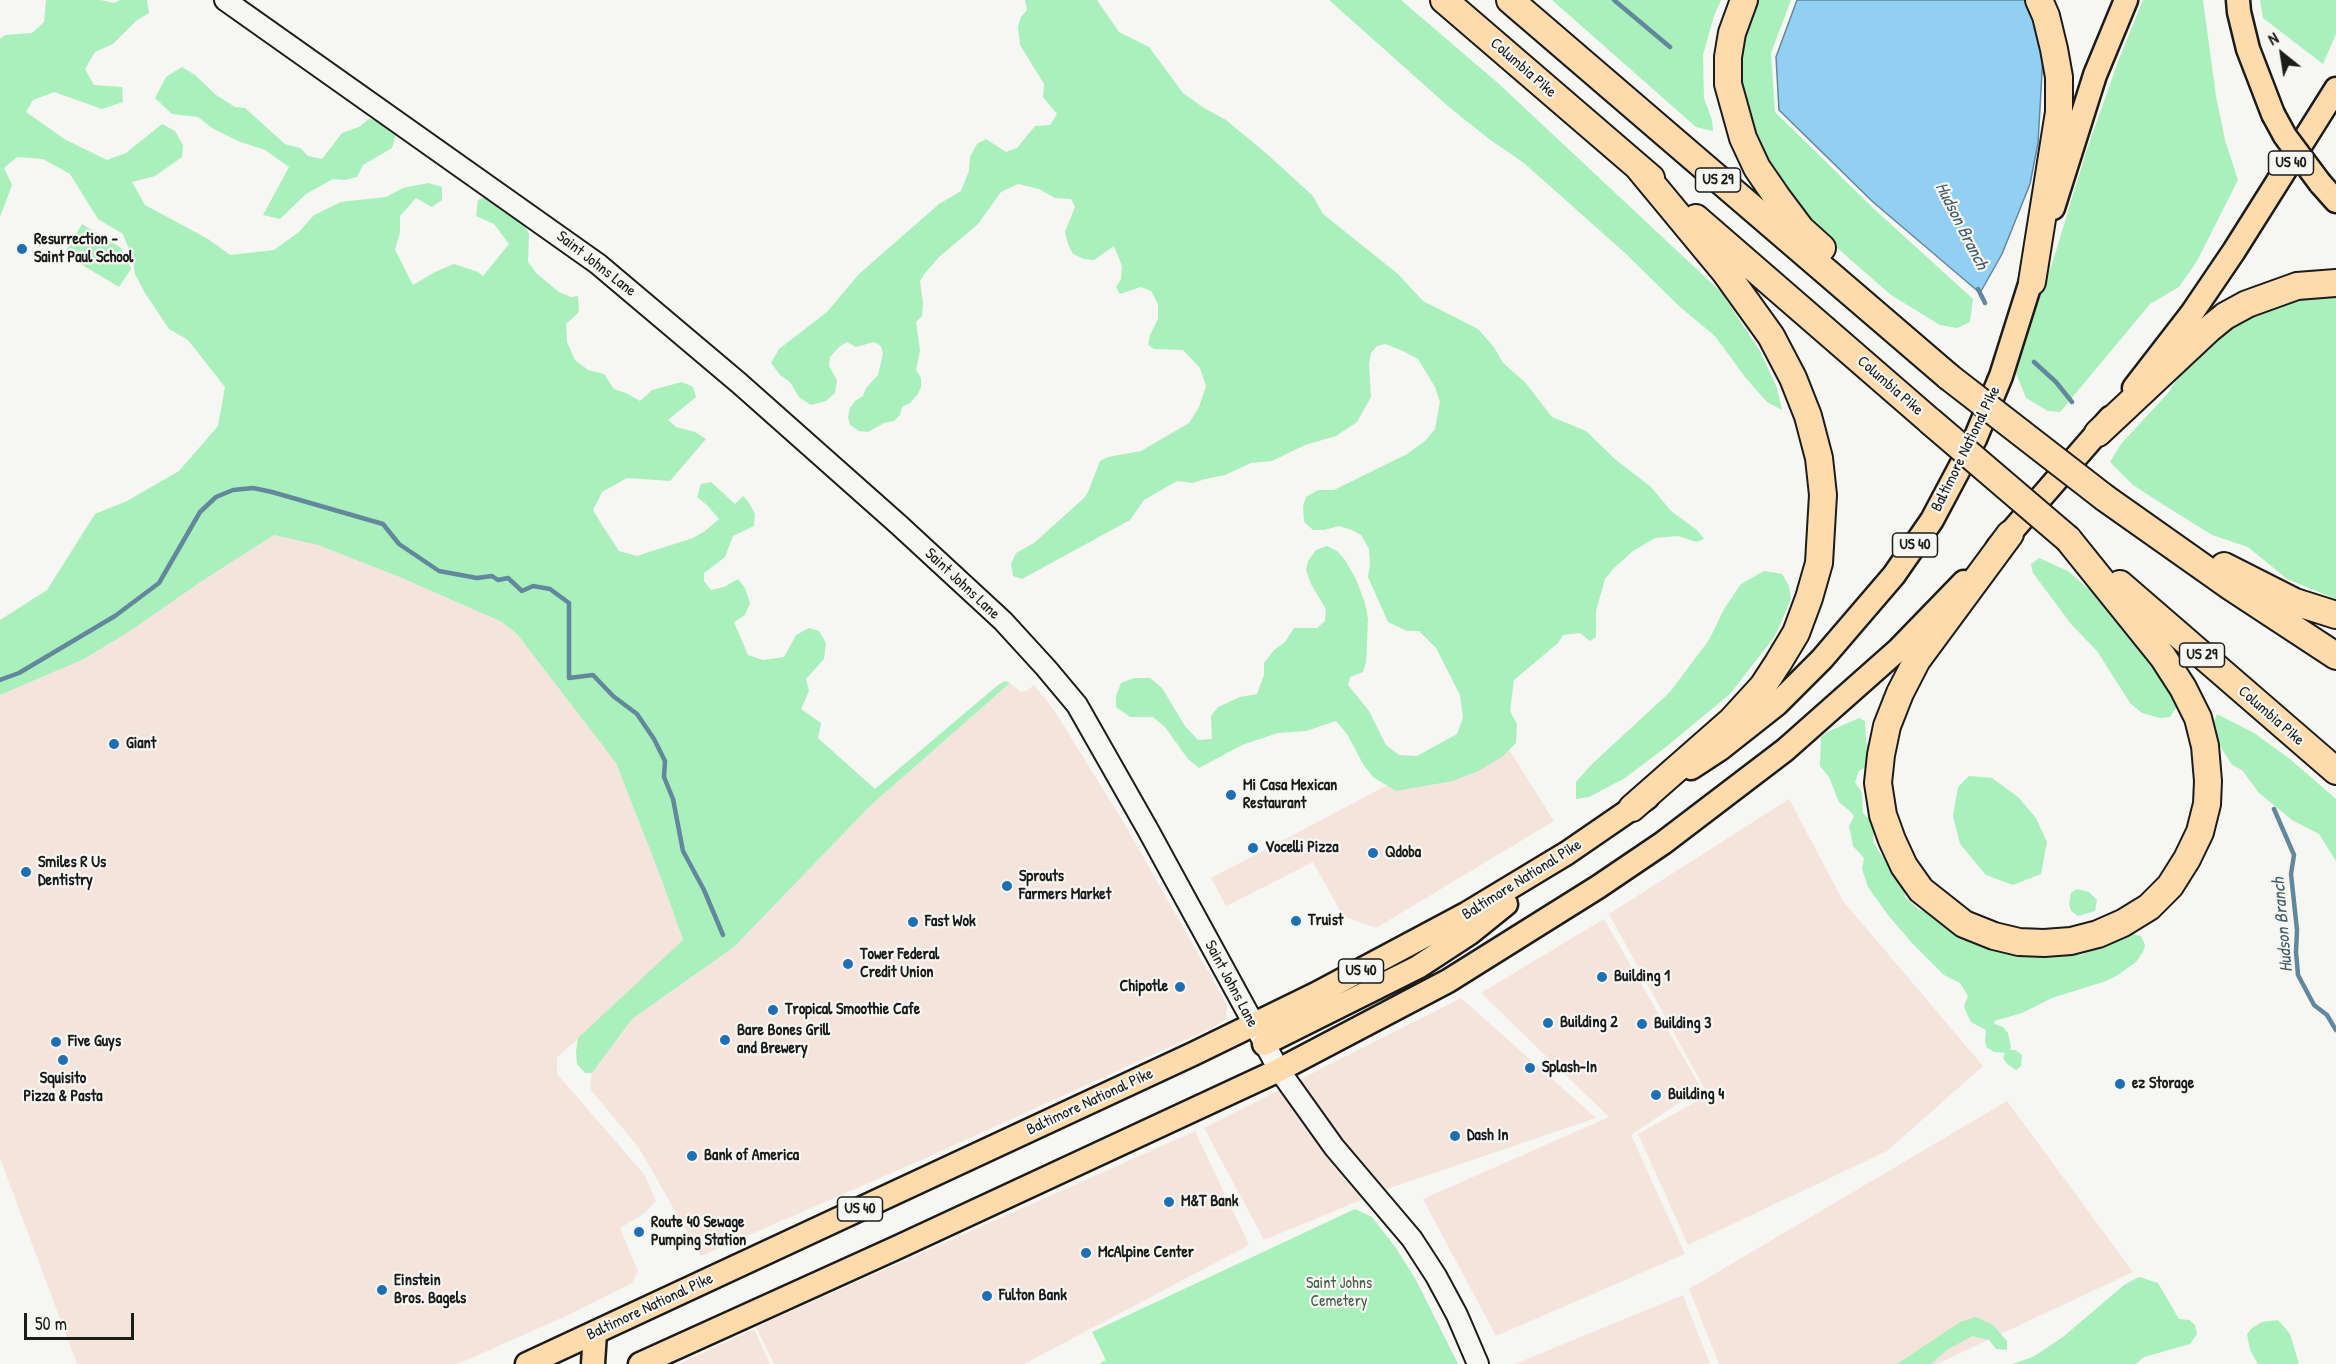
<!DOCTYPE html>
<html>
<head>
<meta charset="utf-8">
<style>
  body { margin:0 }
  #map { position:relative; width:2336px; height:1364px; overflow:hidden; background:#f6f6f2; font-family:"Patrick Hand",sans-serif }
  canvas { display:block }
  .north { position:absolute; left:2252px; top:24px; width:60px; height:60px; -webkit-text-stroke:4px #f6f6f2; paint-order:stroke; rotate:330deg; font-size:16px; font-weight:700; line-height:24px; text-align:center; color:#1c1c1c }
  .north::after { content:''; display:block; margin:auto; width:21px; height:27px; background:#1c1c1c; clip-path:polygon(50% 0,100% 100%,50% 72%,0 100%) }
  .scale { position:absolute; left:24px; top:1313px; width:110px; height:27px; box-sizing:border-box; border:3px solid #1c1c1c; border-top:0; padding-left:8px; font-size:18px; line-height:21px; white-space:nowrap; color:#1c1c1c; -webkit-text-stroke:4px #f6f6f2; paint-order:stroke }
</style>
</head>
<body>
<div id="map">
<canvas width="2336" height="1364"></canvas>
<div class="north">N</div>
<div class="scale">50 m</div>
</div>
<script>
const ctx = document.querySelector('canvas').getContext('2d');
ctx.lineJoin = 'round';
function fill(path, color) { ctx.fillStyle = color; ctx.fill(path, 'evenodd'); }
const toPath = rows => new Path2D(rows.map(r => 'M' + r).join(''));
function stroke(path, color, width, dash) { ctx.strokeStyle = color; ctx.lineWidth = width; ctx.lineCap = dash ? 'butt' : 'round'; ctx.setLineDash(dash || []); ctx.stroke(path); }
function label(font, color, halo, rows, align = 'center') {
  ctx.font = font + ' "Patrick Hand",sans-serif'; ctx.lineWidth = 4.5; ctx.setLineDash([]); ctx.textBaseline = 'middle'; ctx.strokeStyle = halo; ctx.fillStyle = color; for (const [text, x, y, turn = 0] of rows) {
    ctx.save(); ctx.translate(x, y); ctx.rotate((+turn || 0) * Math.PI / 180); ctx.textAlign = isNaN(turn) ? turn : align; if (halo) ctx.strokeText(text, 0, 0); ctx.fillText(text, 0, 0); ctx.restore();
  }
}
const built = toPath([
  [274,535,318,545,402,578,502,622,517,634,616,763,661,878,683,941,598,1021,557,1057,557,1074,644,1174,656,1201,645,1213,620,1228,638,1271,632,1283,568,1315,458,1364,77,1364,0,1158,0,695,84,659,130,631,202,581],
  [1010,683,1021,692,1028,690,1034,685,1054,710,1124,823,1227,1005,1226,1019,1216,1026,928,1157,701,1256,639,1148,591,1090,590,1082,592,1073,632,1019,734,947,870,806],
  [1504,742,1554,821,1376,928,1343,916,1313,862,1226,906,1211,878,1384,787],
  [1789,799,1843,901,1983,1066,1887,1151,1688,1245,1638,1134,1708,1095,1609,914],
  [1604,919,1701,1088,1631,1135,1685,1254,1496,1336,1423,1199,1609,1117,1481,993],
  [1461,998,1596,1118,1390,1188,1264,1240,1204,1128],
  [2007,1101,2133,1272,1937,1364,1719,1364,1689,1289],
  [1195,1131,1249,1245,1024,1364,774,1364,756,1327],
  [1683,1295,1710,1364,1515,1364],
  [754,1329,770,1364,679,1364]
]);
const green = toPath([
  [46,0,100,0,114,3,120,0,147,0,149,13,136,21,113,44,95,52,85,69,94,85,122,87,123,102,102,109,54,92,33,100,26,112,66,140,107,160,126,153,162,124,175,131,183,145,182,157,155,176,132,182,145,205,208,239,230,255,274,250,299,232,314,215,341,202,386,197,403,188,428,183,442,187,442,200,432,207,416,198,400,216,400,232,395,250,413,285,435,272,454,264,478,272,483,276,509,244,494,224,476,216,478,200,494,194,522,220,529,234,528,262,537,274,559,292,571,297,578,296,579,312,566,324,567,342,575,360,588,370,604,374,614,389,626,393,640,401,652,390,682,382,693,387,696,397,668,420,676,427,695,432,706,439,670,481,627,478,602,492,593,510,602,525,619,551,637,556,693,538,705,531,719,519,708,506,697,497,701,484,711,482,735,504,743,496,748,501,755,514,754,526,733,536,725,557,704,573,704,581,711,590,724,587,738,579,745,588,750,603,745,615,734,622,748,655,763,660,784,657,796,635,809,628,819,631,826,643,824,659,806,679,809,691,801,709,821,723,818,738,875,789,998,685,1005,681,1010,683,870,806,734,947,632,1019,592,1073,585,1073,577,1064,576,1052,578,1038,683,940,661,878,616,763,517,634,502,622,402,578,318,545,274,535,202,581,130,631,84,659,0,695,0,620,47,590,95,514,127,501,179,471,218,426,225,387,188,340,169,329,145,293,135,274,133,260,123,234,98,219,70,174,43,159,17,157,4,168,12,185,0,217,0,39,5,35,32,33,44,22],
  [1025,0,1097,0,1119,32,1149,47,1183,93,1204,108,1226,120,1267,154,1313,196,1323,214,1398,274,1423,301,1478,329,1494,347,1503,363,1525,382,1552,417,1586,431,1616,460,1651,487,1671,511,1697,530,1704,539,1697,542,1678,536,1655,538,1633,551,1613,569,1605,579,1596,611,1596,637,1590,641,1580,633,1563,635,1558,643,1514,680,1510,711,1517,724,1516,743,1502,757,1478,771,1453,781,1396,791,1373,777,1363,764,1347,734,1336,721,1306,731,1278,733,1242,745,1199,768,1188,759,1165,727,1153,717,1130,717,1116,707,1116,696,1121,683,1134,678,1150,678,1162,688,1185,726,1198,740,1212,739,1211,716,1218,707,1240,697,1257,694,1264,675,1264,663,1274,650,1285,642,1294,628,1317,628,1325,621,1326,609,1311,584,1306,570,1308,561,1316,550,1327,546,1337,551,1345,560,1356,579,1365,603,1368,619,1366,662,1363,672,1350,677,1348,685,1369,711,1386,745,1399,755,1417,756,1457,734,1463,718,1460,695,1436,648,1419,631,1407,631,1388,622,1368,577,1370,564,1369,549,1361,535,1352,530,1339,526,1324,530,1313,530,1304,522,1303,506,1306,497,1318,490,1334,490,1407,454,1425,441,1435,429,1440,402,1435,387,1418,359,1403,351,1385,344,1377,346,1371,353,1369,364,1371,397,1357,422,1336,436,1305,445,1272,461,1251,463,1225,475,1205,479,1193,483,1177,481,1144,500,1130,520,1022,579,1013,576,1011,564,1016,553,1034,543,1084,498,1088,492,1100,461,1108,457,1141,451,1189,423,1199,407,1206,386,1200,368,1183,350,1154,349,1148,345,1150,335,1158,319,1158,304,1151,291,1141,287,1120,294,1116,287,1121,279,1122,266,1114,246,1094,260,1084,259,1073,254,1068,244,1065,232,1075,207,1071,199,1055,198,1039,189,1018,184,1001,192,978,224,939,257,925,273,920,281,923,303,922,316,916,322,920,350,916,370,921,378,921,387,918,394,910,403,902,407,900,415,894,421,884,423,868,432,859,431,850,425,848,417,850,408,855,401,863,396,866,388,878,375,883,354,881,346,874,342,856,347,847,342,839,347,830,357,829,366,837,380,835,393,826,401,811,405,799,397,790,382,780,375,771,363,779,349,827,312,859,274,939,204,961,191,969,171,970,157,977,144,986,139,1006,152,1017,148,1035,126,1050,125,1057,114,1043,97,1044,84,1020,45,1018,27,1021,17,1027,10],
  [1329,0,1401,0,1499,84,1721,292,1760,351,1777,388,1782,410,1767,402,1745,377,1715,336,1679,306,1625,253,1524,163,1489,139,1449,107],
  [1552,0,1721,0,1714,16,1703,55,1704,98,1712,120,1713,131,1696,127],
  [1758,0,1791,0,1771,53,1775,112,1873,208,1973,299,1970,322,1957,328,1940,325,1891,295,1819,232,1782,184,1750,130,1737,72,1742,34],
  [2143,0,2203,0,2216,96,2225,140,2238,180,2197,261,2179,287,2150,304,2060,412,2048,411,2026,398,2016,373,2026,334,2052,264,2087,149,2119,59],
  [2260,0,2336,0,2336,34,2323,64,2263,18],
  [182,67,195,75,216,95,235,107,245,108,285,144,300,148,308,156,322,159,342,133,359,127,369,119,389,122,396,134,392,148,363,165,357,177,345,180,333,179,306,194,280,219,263,215,289,167,265,150,238,141,212,128,198,117,172,114,155,98,166,77],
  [82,224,121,248,131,269,119,287,64,254],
  [2303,294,2336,294,2336,599,2287,579,2248,547,2212,535,2167,507,2133,485,2110,462,2121,444,2169,392,2184,368,2203,349,2251,313],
  [2039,558,2068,571,2125,621,2175,694,2177,706,2170,717,2160,718,2142,713,2130,703,2097,651,2071,624,2033,573,2031,564],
  [1764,571,1782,574,1789,586,1791,599,1775,636,1730,694,1666,747,1625,778,1589,797,1576,799,1576,782,1591,765,1670,692,1709,640,1724,609,1741,584],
  [2217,714,2254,733,2290,759,2336,799,2336,861,2319,834,2292,820,2259,793,2242,770,2232,765,2214,736,2214,722],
  [1859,718,1865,721,1866,742,1870,748,1869,765,1859,771,1855,782,1862,793,1863,813,1873,823,1874,831,1873,841,1879,852,1897,875,1904,886,1905,897,1918,909,1933,915,1971,942,2012,953,2041,956,2081,955,2133,934,2141,936,2145,945,2143,952,2136,962,2118,975,2106,981,2052,998,2022,1013,1994,1021,1995,1024,2003,1027,2008,1033,2011,1047,2010,1050,2015,1050,2022,1055,2021,1066,2016,1070,2007,1064,2003,1058,2005,1053,1995,1052,1987,1048,1985,1042,1986,1030,1971,1022,1967,1014,1964,1006,1968,996,1960,983,1944,975,1913,944,1888,915,1868,887,1862,869,1864,858,1853,846,1851,835,1849,826,1854,817,1852,813,1839,802,1829,777,1820,766,1821,737,1827,732],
  [1969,776,1992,778,2018,797,2036,818,2047,842,2041,874,2013,885,1986,875,1960,844,1953,816,1958,787],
  [2077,889,2089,892,2097,900,2095,911,2078,916,2071,911,2069,904,2071,893],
  [1355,1209,1372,1217,1396,1248,1416,1280,1458,1364,1099,1364,1106,1360,1092,1332],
  [2139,1277,2158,1283,2179,1319,2189,1320,2195,1325,2197,1334,2190,1344,2144,1357,2136,1364,2012,1364,2033,1357,2063,1337,2124,1285],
  [1976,1317,1993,1325,2007,1341,2007,1350,1996,1349,1989,1340,1972,1336,1947,1350,1931,1364,1897,1364,1960,1322],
  [2278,1320,2290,1334,2299,1364,2258,1364,2250,1350,2247,1334,2252,1328,2262,1322]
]);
const water = toPath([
  [1797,0,2025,0,2031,12,2043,55,2038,143,2030,184,2002,254,1980,293,1873,202,1779,110,1776,57,1797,0]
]);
const stream = toPath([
  [1614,0,1670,47],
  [1978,289,1985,303],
  [2034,362,2056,382,2072,402],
  [0,680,19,673,115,616,159,583,200,512,216,497,233,490,253,488,272,492,383,524,399,544,439,571,477,578,492,576,498,580,508,578,522,591,533,586,550,589,569,603,569,678,593,675,613,696,637,714,654,739,665,761,664,777,673,799,683,851,704,890,723,935],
  [2274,809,2294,855,2291,874,2297,930,2296,952,2298,975,2314,1005,2327,1015,2336,1030]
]);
const secondary = toPath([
  [225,0,598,264,739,383,899,525,1003,621,1046,668,1077,705,1148,830,1279,1070,1334,1147,1412,1239,1436,1276,1457,1315,1478,1364]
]);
const primary = toPath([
  [2238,0,2239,12,2248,49,2273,114],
  [2320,183,2336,201],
  [2053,208,2095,75,2126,0],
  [2134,388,2192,313,2234,251,2336,89],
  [1998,547,2110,418],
  [1691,768,1720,749,1777,704,1822,659,1894,575,1932,520,1975,439,2001,376,2036,265],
  [1264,1044,1418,967,1470,933,1506,904],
  [527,1364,1193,1054,1316,994,1466,914,1567,853,1647,798],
  [593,1364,595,1333],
  [640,1364,896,1248,1279,1070,1448,981,1598,887,1663,843,1785,750,1899,649,1964,582]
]);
const highway = toPath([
  [1444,0,1651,178],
  [1510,0,1949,377],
  [1744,0,1732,33,1728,57,1728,84,1743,138,1757,168,1777,197,1801,229,1822,248],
  [1696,218,1930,421],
  [2032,282,2059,112,2059,77,2054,49,2046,16,2039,0],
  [2098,433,2209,329,2225,316,2247,304,2297,286,2336,283],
  [2105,498,2231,587,2336,656],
  [2010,534,1917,660,1900,693,1887,726,1881,755,1878,783,1883,815,1892,840,1904,866,1921,890,1964,924,1994,936,2019,942,2044,943,2071,941,2098,934,2123,923,2149,907,2170,886,2187,859,2200,832,2207,804,2208,781,2205,746,2198,718,2183,688,2163,657,2068,539],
  [2224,566,2295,602,2336,615],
  [2120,584,2336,771],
  [1632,808,1731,721,1763,686,1778,663,1796,633,1809,598,1819,563,1823,495,1819,458,1808,416,1793,378,1771,336,1725,272,1638,167]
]);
const primaryBridge = toPath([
  [2273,114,2285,136,2320,183]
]);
const highwayBridge = toPath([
  [1949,377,2105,498],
  [1930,421,2068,539]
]);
const markers = [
  [22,249,6,"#1f6fb2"],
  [114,744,6,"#1f6fb2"],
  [1231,795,6,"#1f6fb2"],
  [1253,848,6,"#1f6fb2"],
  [1373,853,6,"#1f6fb2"],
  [26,872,6,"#1f6fb2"],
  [1007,886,6,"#1f6fb2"],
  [1296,921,6,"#1f6fb2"],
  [913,922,6,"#1f6fb2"],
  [848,964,6,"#1f6fb2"],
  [1602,977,6,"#1f6fb2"],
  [1180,987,6,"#1f6fb2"],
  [773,1010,6,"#1f6fb2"],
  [1548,1023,6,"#1f6fb2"],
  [1642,1024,6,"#1f6fb2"],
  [725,1040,6,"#1f6fb2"],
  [56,1042,6,"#1f6fb2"],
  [63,1060,6,"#1f6fb2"],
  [1530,1068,6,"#1f6fb2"],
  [2120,1084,6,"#1f6fb2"],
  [1656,1095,6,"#1f6fb2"],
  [1455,1136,6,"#1f6fb2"],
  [692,1156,6,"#1f6fb2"],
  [1169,1202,6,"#1f6fb2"],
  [639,1232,6,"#1f6fb2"],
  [1086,1253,6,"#1f6fb2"],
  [382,1290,6,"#1f6fb2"],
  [987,1296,6,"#1f6fb2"]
];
const shields = [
  [2291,163,45],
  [1718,180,45],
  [1915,545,45],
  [2202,655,45],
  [1361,971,45],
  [860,1209,45]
];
const shieldNames = [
  ["US 40",2291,163],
  ["US 29",1718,180],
  ["US 40",1915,545],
  ["US 29",2202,655],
  ["US 40",1361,971],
  ["US 40",860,1209]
];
const streetNames = [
  ["Columbia Pike",1523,68,41],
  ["Saint Johns Lane",596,264,38],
  ["Columbia Pike",1890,386,41],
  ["Baltimore National Pike",1966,449,-64],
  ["Saint Johns Lane",962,584,43],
  ["Columbia Pike",2271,716,41],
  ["Baltimore National Pike",1522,880,-32],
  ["Saint Johns Lane",1231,984,62],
  ["Baltimore National Pike",1090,1102,-25],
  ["Baltimore National Pike",650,1307,-25]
];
const poiNames = [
  ["Resurrection -",34,240],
  ["Saint Paul School",34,258],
  ["Giant",126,744],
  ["Mi Casa Mexican",1243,786],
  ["Restaurant",1243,804],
  ["Vocelli Pizza",1265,848],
  ["Qdoba",1385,853],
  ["Smiles R Us",38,863],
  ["Dentistry",38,881],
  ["Sprouts",1019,877],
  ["Farmers Market",1019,895],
  ["Truist",1308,921],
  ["Fast Wok",925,922],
  ["Tower Federal",860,955],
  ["Credit Union",860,973],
  ["Building 1",1614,977],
  ["Chipotle",1168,987,"right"],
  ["Tropical Smoothie Cafe",785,1010],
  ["Building 2",1560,1023],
  ["Building 3",1654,1024],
  ["Bare Bones Grill",737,1031],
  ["and Brewery",737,1049],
  ["Five Guys",68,1042],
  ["Splash-In",1542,1068],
  ["Squisito",63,1079,"center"],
  ["Pizza & Pasta",63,1097,"center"],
  ["ez Storage",2132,1084],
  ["Building 4",1668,1095],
  ["Dash In",1467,1136],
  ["Bank of America",704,1156],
  ["M&T Bank",1181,1202],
  ["Route 40 Sewage",651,1223],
  ["Pumping Station",651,1241],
  ["McAlpine Center",1098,1253],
  ["Einstein",394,1281],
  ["Bros. Bagels",394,1299],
  ["Fulton Bank",999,1296]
];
const parkNames = [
  ["Saint Johns",1339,1284],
  ["Cemetery",1339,1302]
];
const waterNames = [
  ["Hudson Branch",1961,226,63],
  ["Hudson Branch",2283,925,-95]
];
fill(built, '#f5e4dc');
fill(green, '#a9f0bc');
fill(water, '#92d0f3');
stroke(water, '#63889d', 1.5);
stroke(stream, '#63889d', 4.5);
stroke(secondary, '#1c1c1c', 24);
stroke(primary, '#1c1c1c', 27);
stroke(highway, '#1c1c1c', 30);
stroke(secondary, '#f6f6f2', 20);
stroke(primary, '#fedbac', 22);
stroke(highway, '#fedbac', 26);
stroke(primaryBridge, '#1c1c1c', 27, []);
stroke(highwayBridge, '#1c1c1c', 30, []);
stroke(primaryBridge, '#fedbac', 22);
stroke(highwayBridge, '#fedbac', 26);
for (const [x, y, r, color] of markers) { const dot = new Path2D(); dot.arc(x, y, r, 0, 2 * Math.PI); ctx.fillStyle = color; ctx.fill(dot); stroke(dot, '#f6f6f2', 2); }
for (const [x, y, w] of shields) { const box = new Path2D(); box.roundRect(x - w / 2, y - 12, w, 24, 4.5); ctx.fillStyle = '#f6f6f2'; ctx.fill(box); stroke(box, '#1c1c1c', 1.5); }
label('bold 15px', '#1c1c1c', null, shieldNames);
label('16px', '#1c1c1c', '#f6f6f2', streetNames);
label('bold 16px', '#1c1c1c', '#f6f6f2', poiNames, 'left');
label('16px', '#465c4c', '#f6f6f2', parkNames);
label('italic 18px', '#455b67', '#f6f6f2', waterNames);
</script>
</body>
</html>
